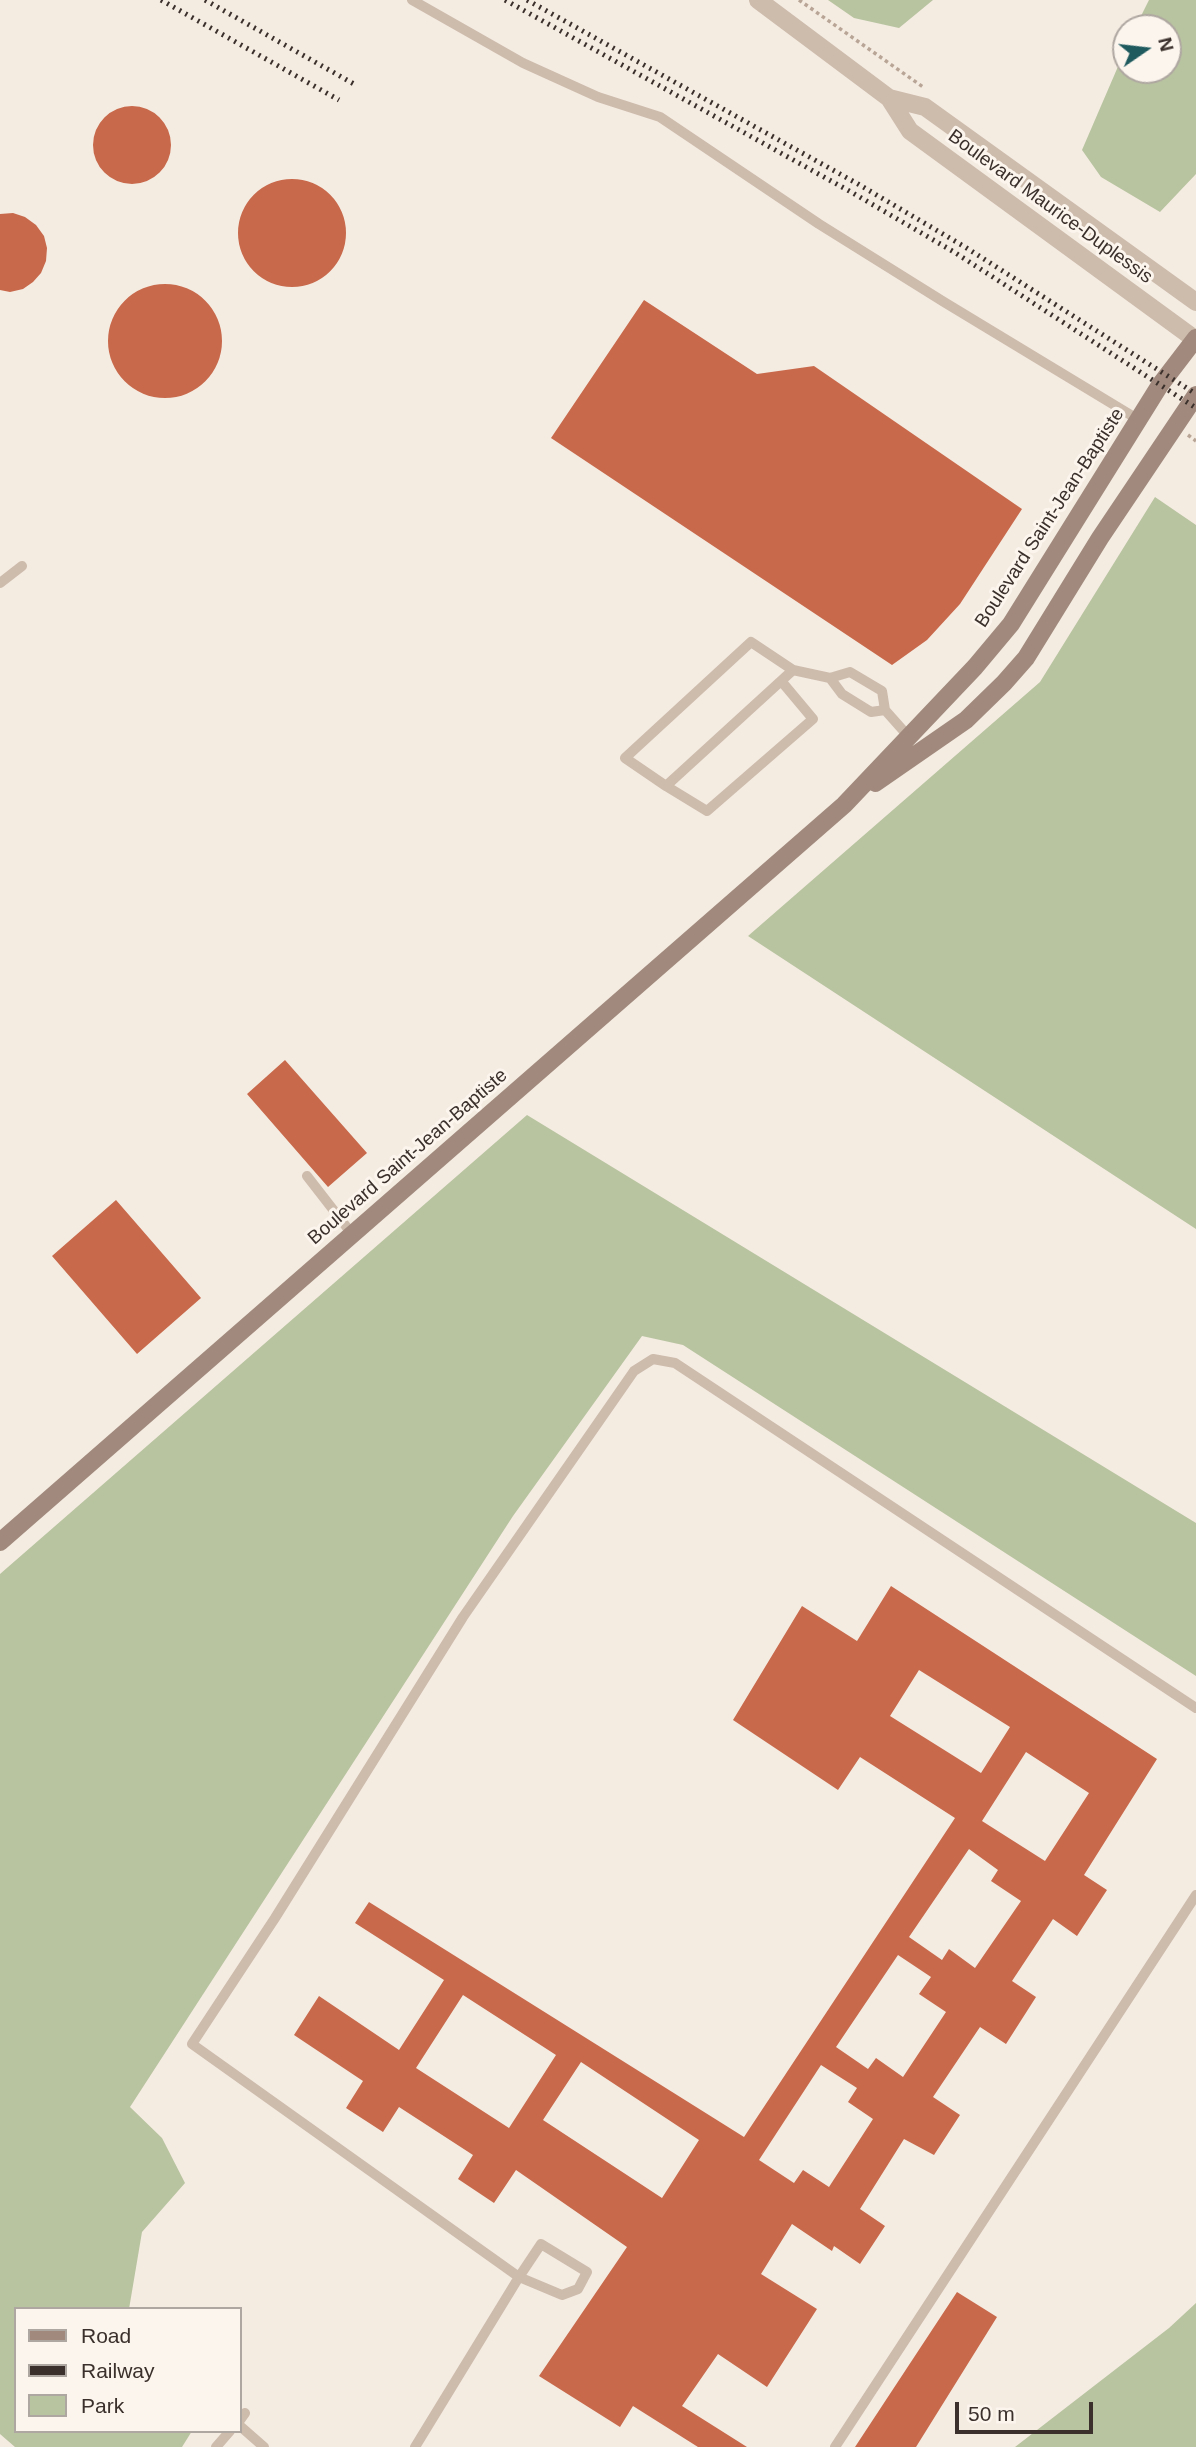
<!DOCTYPE html>
<html>
<head>
<meta charset="utf-8">
<style>
  body { margin:0 }
  #map { position:relative; width:1196px; height:2447px; overflow:hidden; background:#f4ebe1; font-family:Helvetica,sans-serif }
  canvas { display:block }
  .legend { position:absolute; left:14px; top:2307px; width:228px; height:126px; box-sizing:border-box; background:#fbf5ee; border:2px solid #aea6a0; margin:0; padding:9px 12px; list-style:none; font-size:21px; color:#3b302b }
  .legend li { display:flex; align-items:center; gap:14px; height:35px }
  .legend b { width:35px; border:2px solid #aea6a0 }
  .north { position:absolute; left:1112px; top:14px; width:70px; height:70px; box-sizing:border-box; background:#fbf5ee; border:2px solid #aea6a0; border-radius:50%; rotate:76deg; font-size:19px; font-weight:700; line-height:28px; text-align:center; color:#3b302b }
  .north::after { content:''; display:block; margin:auto; width:24px; height:32px; background:#1f5a5e; clip-path:polygon(50% 0,100% 100%,50% 72%,0 100%) }
  .scale { position:absolute; left:955px; top:2402px; width:138px; height:32px; box-sizing:border-box; border:4px solid #3b302b; border-top:0; padding-left:9px; font-size:21px; line-height:24px; white-space:nowrap; color:#3b302b; -webkit-text-stroke:5px #fbf5ee; paint-order:stroke }
</style>
</head>
<body>
<div id="map">
<canvas width="1196" height="2447"></canvas>
<ul class="legend">
<li><b style="height:9px;background:#a18a7d"></b>Road</li>
<li><b style="height:9px;background:#3b302b"></b>Railway</li>
<li><b style="height:19px;background:#b8c4a0"></b>Park</li>
</ul>
<div class="north">N</div>
<div class="scale">50 m</div>
</div>
<script>
const ctx = document.querySelector('canvas').getContext('2d');
ctx.lineJoin = 'round';
function fill(path, color) { ctx.fillStyle = color; ctx.fill(path, 'evenodd'); }
const toPath = rows => new Path2D(rows.map(r => 'M' + r).join(''));
function stroke(path, color, width, dash) { ctx.strokeStyle = color; ctx.lineWidth = width; ctx.lineCap = dash ? 'butt' : 'round'; ctx.setLineDash(dash || []); ctx.stroke(path); }
function label(font, color, halo, rows, align = 'center') {
  ctx.font = font + ' Helvetica,sans-serif'; ctx.lineWidth = 6; ctx.setLineDash([]); ctx.textBaseline = 'middle'; ctx.strokeStyle = halo; ctx.fillStyle = color; for (const [text, x, y, turn = 0] of rows) {
    ctx.save(); ctx.translate(x, y); ctx.rotate((+turn || 0) * Math.PI / 180); ctx.textAlign = isNaN(turn) ? turn : align; if (halo) ctx.strokeText(text, 0, 0); ctx.fillText(text, 0, 0); ctx.restore();
  }
}
const green = toPath([
  [828,0,933,0,899,28,854,18],
  [1149,0,1196,0,1196,174,1160,212,1101,177,1082,150,1126,48,1126,70,1168,70,1168,28,1135,28],
  [1155,497,1196,525,1196,1229,748,936,1040,682],
  [527,1115,1196,1523,1196,1676,683,1345,642,1336,513,1516,130,2107,162,2138,185,2183,142,2232,129,2309,16,2309,16,2431,192,2431,182,2447,15,2447,0,2434,0,1574],
  [1196,2303,1196,2447,1015,2447,1169,2328]
]);
const building = toPath([
  '93 145a39 39 0 1 1 78 0a39 39 0 1 1-78 0Z',
  '238 233a54 54 0 1 1 108 0a54 54 0 1 1-108 0Z',
  [13,213,25,217,36,225,44,236,47,248,46,261,41,273,33,282,23,289,10,292,0,290,0,214],
  '108 341a57 57 0 1 1 114 0a57 57 0 1 1-114 0Z',
  [644,300,757,374,814,366,1022,509,960,604,927,640,892,665,551,438],
  [285,1060,367,1153,328,1187,247,1094],
  [116,1200,201,1298,137,1354,52,1256],
  [891,1586,1157,1759,1084,1875,1107,1890,1077,1936,1053,1919,1012,1981,1036,1997,1006,2044,980,2027,933,2097,960,2115,934,2155,904,2139,860,2209,885,2226,860,2264,834,2246,832,2251,792,2224,761,2274,817,2309,767,2387,718,2354,682,2406,747,2447,698,2447,633,2406,620,2427,539,2376,627,2247,516,2170,494,2203,458,2179,473,2155,399,2107,383,2132,346,2108,363,2081,294,2035,319,1996,399,2050,444,1980,355,1923,369,1902,744,2137,955,1818,860,1757,838,1790,733,1720,802,1606,857,1641],
  [919,1670,1010,1727,981,1773,890,1716],
  [1026,1752,1089,1793,1045,1861,982,1821],
  [969,1849,998,1870,991,1881,1021,1901,975,1968,949,1949,942,1960,909,1937],
  [898,1955,931,1977,919,1994,946,2012,903,2077,876,2058,868,2069,836,2047],
  [463,1995,556,2055,509,2128,416,2068],
  [581,2062,699,2140,662,2198,543,2120],
  [821,2065,857,2088,848,2102,873,2119,829,2187,803,2170,794,2183,759,2160],
  [957,2292,997,2317,916,2447,855,2447]
]);
const path = toPath([
  [799,0,923,87],
  [1188,435,1196,441]
]);
const service = toPath([
  [412,0,523,63,598,97,660,117,819,224,944,302,1139,420],
  [0,583,22,566],
  [830,678,842,694,871,712,885,710],
  [782,682,813,719,707,811,666,786,793,670,830,678,850,672,882,691,885,710,909,737],
  [666,786,625,758,751,642,793,670],
  [307,1176,352,1234],
  [240,2420,245,2413],
  [240,2426,264,2447],
  [216,2447,230,2431],
  [415,2447,519,2277,541,2244,587,2272,578,2289,562,2295,519,2277,192,2044,275,1918,463,1617,634,1371,653,1359,675,1363,1196,1708],
  [835,2447,1196,1895]
]);
const tertiary = toPath([
  [758,0,889,98,910,131,1196,340],
  [889,98,925,107,1196,302]
]);
const secondary = toPath([
  [875,783,966,720,1004,683,1026,658,1100,538,1196,395],
  [0,1542,844,805,975,667,1011,624,1160,385,1196,338]
]);
const rail = toPath([
  [161,0,339,100],
  [205,0,354,84],
  [505,0,851,192,954,252,1196,408],
  [527,0,858,184,965,247,1196,394]
]);
const streetNames = [
  ["Boulevard Maurice-Duplessis",1050,207,36],
  ["Boulevard Saint-Jean-Baptiste",1050,518,-57],
  ["Boulevard Saint-Jean-Baptiste",408,1157,-41]
];
fill(green, '#b8c4a0');
fill(building, '#c8694b');
stroke(path, '#b9a596', 3.5, [3.5, 3.5]);
stroke(service, '#cdbbac', 10);
stroke(tertiary, '#cdbbac', 18);
stroke(secondary, '#a18a7d', 18);
stroke(rail, '#3b302b', 5, [2, 5]);
label('19px', '#3b302b', '#fbf5ee', streetNames);
</script>
</body>
</html>
